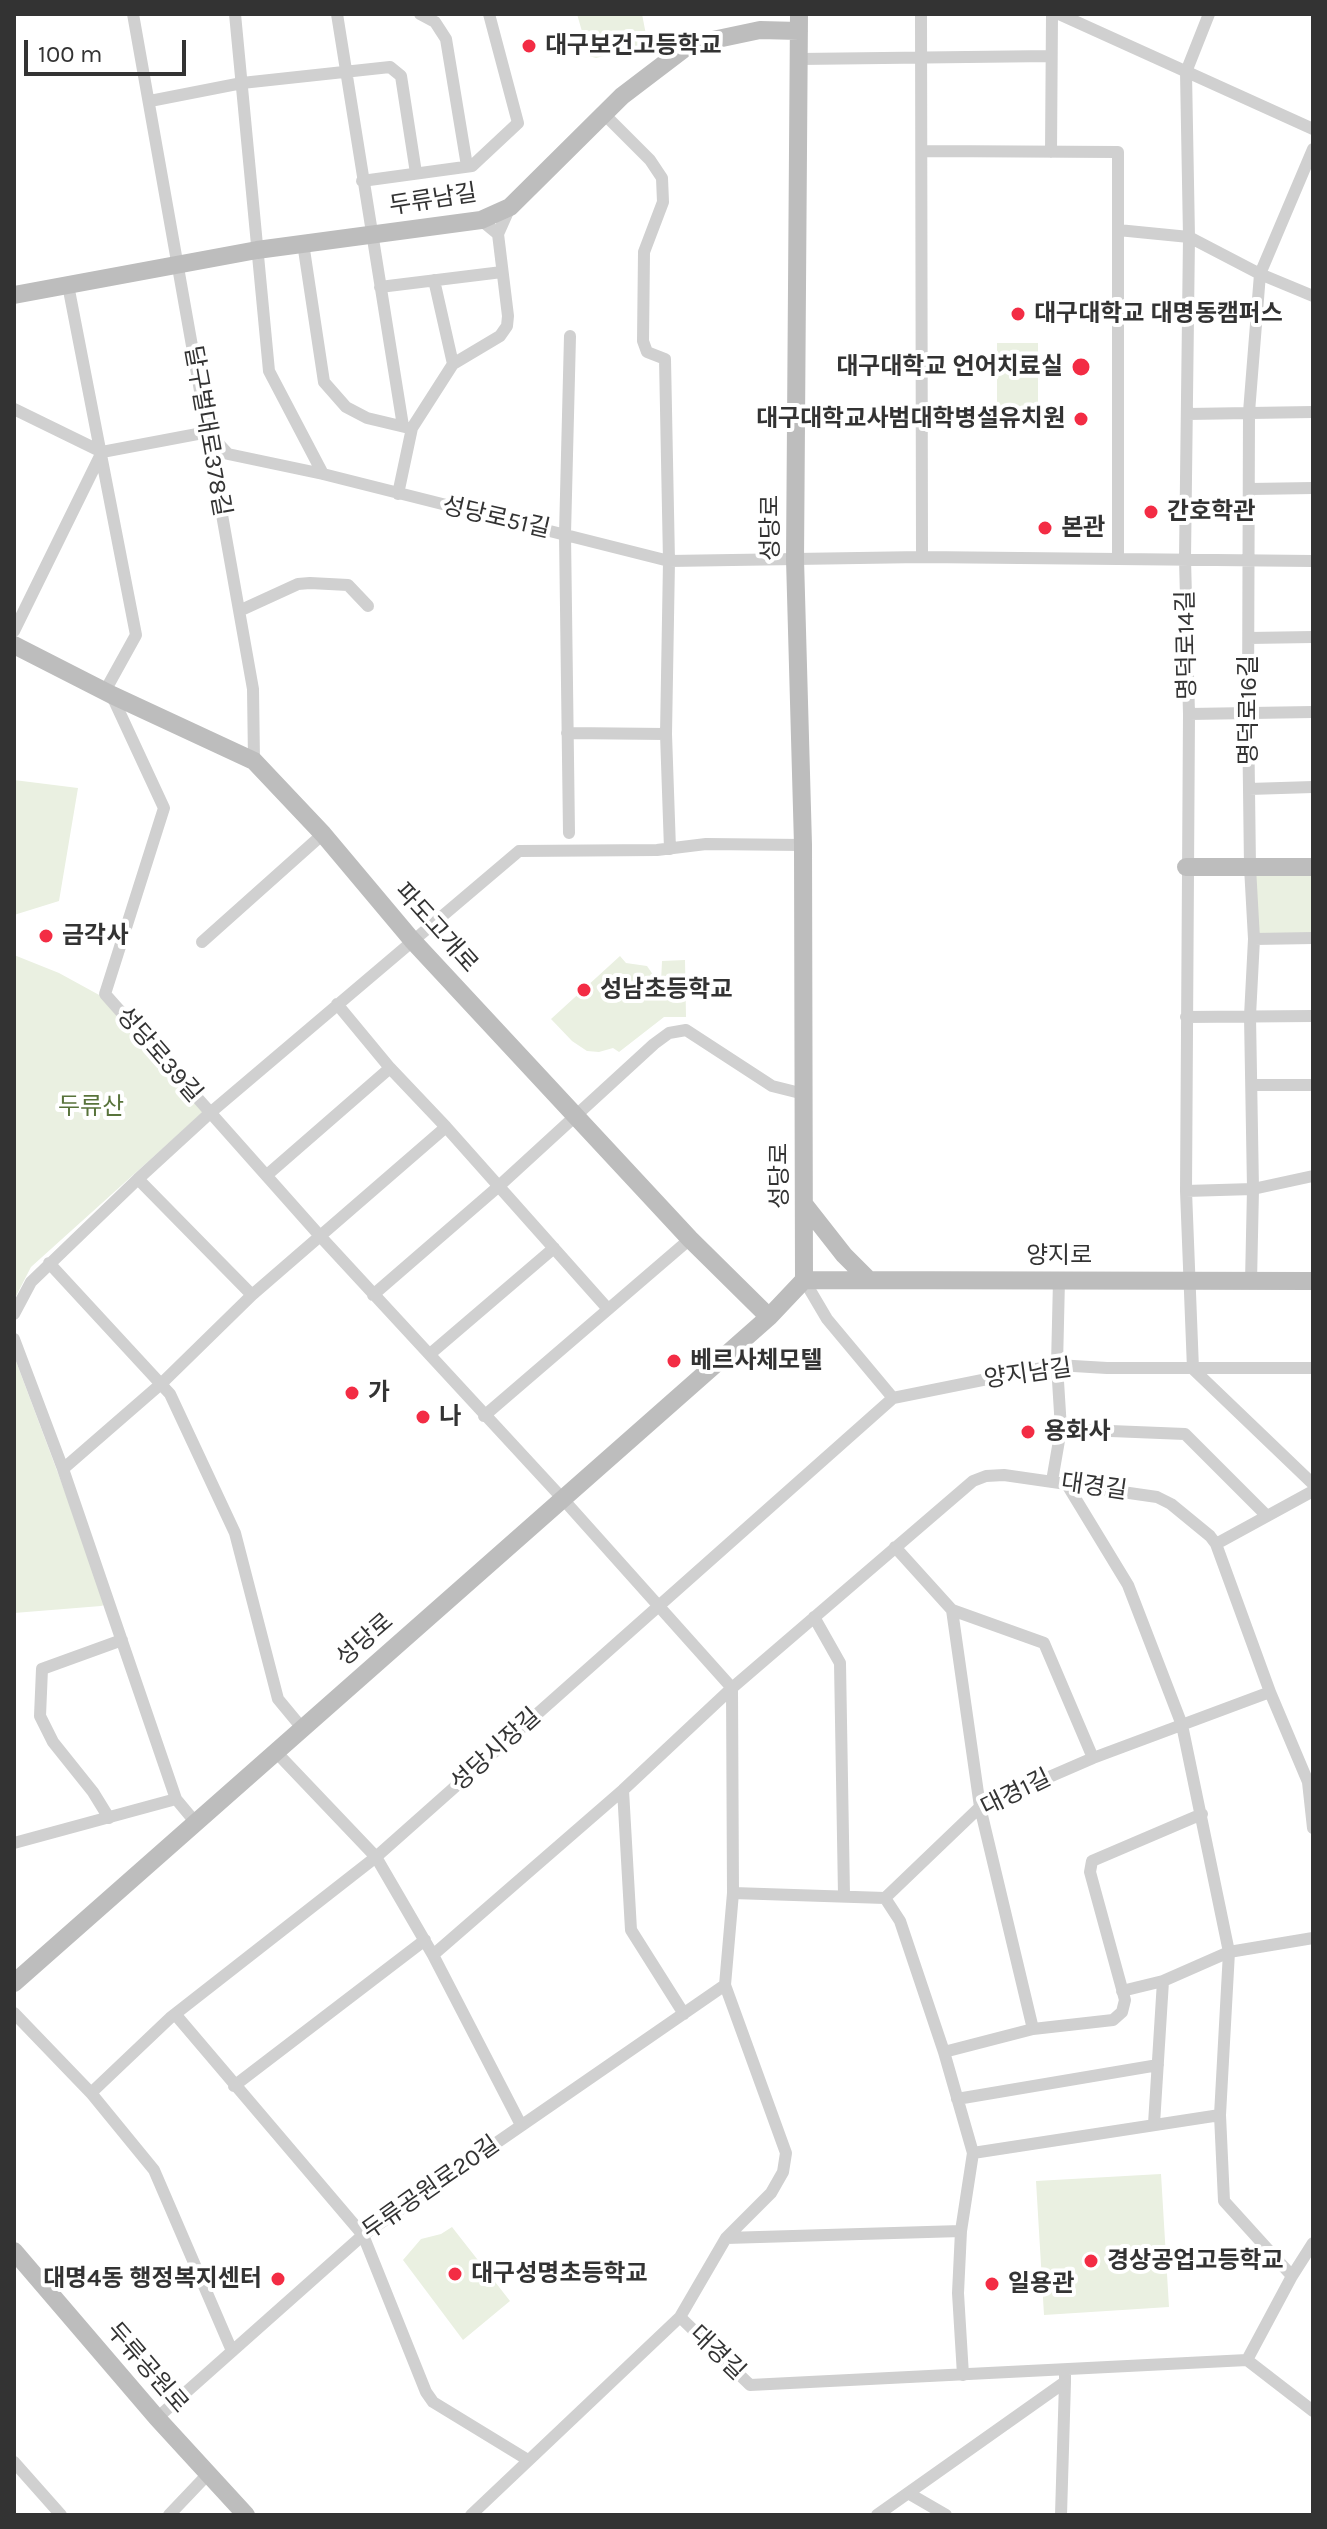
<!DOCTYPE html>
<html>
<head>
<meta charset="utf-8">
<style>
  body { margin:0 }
  #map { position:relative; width:1327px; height:2529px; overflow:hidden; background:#fff; font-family:Karla,sans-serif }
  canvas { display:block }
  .frame { position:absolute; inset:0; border:16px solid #333; pointer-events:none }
  .scale { position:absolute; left:24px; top:40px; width:162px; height:36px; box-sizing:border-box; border:4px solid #333; border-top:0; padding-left:10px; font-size:24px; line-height:28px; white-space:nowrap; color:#333; -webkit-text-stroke:6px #fff; paint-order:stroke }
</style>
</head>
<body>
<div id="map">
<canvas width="1327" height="2529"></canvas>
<div class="frame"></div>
<div class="scale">100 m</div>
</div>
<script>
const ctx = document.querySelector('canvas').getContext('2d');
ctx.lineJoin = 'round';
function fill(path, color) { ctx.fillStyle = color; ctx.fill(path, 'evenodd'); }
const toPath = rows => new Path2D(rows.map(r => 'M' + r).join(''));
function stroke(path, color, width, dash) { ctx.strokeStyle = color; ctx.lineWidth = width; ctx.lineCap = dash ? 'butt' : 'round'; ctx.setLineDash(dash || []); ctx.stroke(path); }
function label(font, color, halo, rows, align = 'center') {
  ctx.font = font + ' Karla,"Noto Sans KR",sans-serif'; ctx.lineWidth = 8; ctx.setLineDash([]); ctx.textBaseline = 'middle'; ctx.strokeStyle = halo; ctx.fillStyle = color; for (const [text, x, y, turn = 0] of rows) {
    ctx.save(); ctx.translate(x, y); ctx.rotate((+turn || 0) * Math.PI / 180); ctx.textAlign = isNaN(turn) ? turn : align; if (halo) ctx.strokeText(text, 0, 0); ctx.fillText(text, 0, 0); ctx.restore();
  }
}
const green = toPath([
  [577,14,642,14,647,40,645,46,596,58,589,56],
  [997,343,1038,343,1038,411,997,411],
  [14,780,78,788,59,901,14,915],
  [1250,867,1313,867,1313,938,1254,939],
  [14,955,59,973,101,996,203,1112,31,1267,14,1300],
  [620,956,626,963,647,966,658,982,661,982,662,961,685,960,686,1017,664,1017,619,1052,613,1048,599,1052,587,1051,572,1041,551,1019],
  [14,1356,107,1604,101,1606,14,1613],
  [1161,2174,1169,2307,1044,2315,1036,2181],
  [452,2227,510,2301,463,2340,403,2260,421,2239,441,2234]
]);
const street = toPath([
  [133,14,253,689,254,761],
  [235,14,269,371,323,474],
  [337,14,403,426],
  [420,14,435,22,446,39,467,166],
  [921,14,922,557],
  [1059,14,1313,129],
  [1209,14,1186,72,1189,237,1185,559,1189,714,1186,1191,1193,1369,1313,1484],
  [799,59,1051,56],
  [150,101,242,83,390,67,401,76,416,173],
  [604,114,650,160,662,178,663,202,644,252,643,341,647,352,665,359,669,561,666,734,670,849],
  [922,151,1118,152,1118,558],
  [1051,152,1052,14],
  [362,181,472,166,518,123,489,14],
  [481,220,498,234,510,207],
  [1118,230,1189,237,1260,274,1313,296],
  [303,243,324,382,346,407,367,418,409,428],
  [434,280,453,364],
  [68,285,136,635,105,691],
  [380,287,502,272],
  [14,409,102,452,208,432],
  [1187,414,1313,412],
  [208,432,228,454,323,474,669,561,922,557,1313,561],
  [1250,489,1313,488],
  [398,494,412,428,453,364,500,336,507,326,508,316,498,234],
  [239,611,298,584,310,583,348,585,368,606],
  [14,631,102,452],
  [1249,638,1313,637],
  [112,696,164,808,105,994,320,1236,562,1498,732,1688,733,1893,725,1985,786,2153,783,2172,771,2193,726,2238,680,2317,471,2515],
  [1189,714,1313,712],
  [567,733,666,734],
  [1249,789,1313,787],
  [569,833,565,534,570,336],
  [1254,939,1313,938],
  [202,942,323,834],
  [337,1004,390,1068,446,1127,608,1309],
  [1186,1017,1313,1016],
  [1252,1085,1313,1085],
  [267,1175,390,1068],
  [138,1179,252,1295],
  [1186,1191,1253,1189,1313,1176],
  [49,1263,170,1394,235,1533,278,1699,302,1728],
  [804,1280,827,1319,893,1398],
  [1251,1282,1253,1189,1250,1016,1254,939,1250,867,1248,712,1249,412,1260,274,1313,149],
  [373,1295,499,1186,654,1044,669,1033,686,1030,772,1086,804,1094],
  [14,1314,31,1282,138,1179,210,1113,519,851,657,850,706,844,803,845],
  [14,1339,63,1469,176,1799,196,1823],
  [430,1354,554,1248],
  [484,1416,690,1239],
  [1061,1429,1185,1434,1267,1516],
  [63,1469,162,1383,252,1295,446,1127],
  [1052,1481,1061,1429,1057,1365,1059,1280],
  [1066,1483,1128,1585,1182,1725,1229,1952,1220,2115,1224,2201,1292,2276],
  [1216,1544,1313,1491],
  [895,1547,952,1610,980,1807,1033,2029],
  [952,1610,1044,1643,1093,1758],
  [814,1617,840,1663,844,1895],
  [276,1752,376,1857,433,1955,521,2125],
  [623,1790,631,1930,684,2014],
  [109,1818,93,1792,53,1742,40,1716,42,1669,122,1640],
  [14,1843,176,1799],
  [733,1893,885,1898,980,1807,1093,1758,1270,1692],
  [885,1898,900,1921,944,2052,973,2153,961,2231,958,2293,963,2375],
  [433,1955,623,1790,732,1688,973,1481,986,1476,1004,1475,1157,1497,1171,1504,1210,1536,1216,1544,1270,1692,1308,1782,1313,1828],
  [1122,1991,1163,1981,1229,1952,1313,1938],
  [14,2013,91,2093,154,2170,232,2351],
  [175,2014,363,2235,426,2392,433,2402,528,2460],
  [944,2052,1033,2029,1113,2020,1122,2012,1125,2000,1090,1872,1092,1861,1202,1814],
  [234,2086,425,1940],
  [91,2093,170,2018,376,1857,893,1398,1057,1365,1107,1368,1313,1368],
  [957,2099,1158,2065],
  [1154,2124,1163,1981],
  [973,2153,1220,2115],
  [726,2238,961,2231],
  [680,2317,750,2385,1247,2360],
  [1247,2360,1292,2276,1313,2243],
  [1247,2360,1313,2411],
  [157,2418,363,2235,725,1985],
  [14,2462,61,2515],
  [908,2493,946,2515],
  [169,2515,208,2474],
  [877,2515,1065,2382,1065,2370],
  [1061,2515,1065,2382]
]);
const secondary = toPath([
  [14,295,257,250,481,220,510,207,622,96,689,45,760,30,799,31],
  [14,645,112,695,254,761,323,834,412,940,690,1239,769,1317],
  [1186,867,1313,867],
  [804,1204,844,1255,869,1280],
  [804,1280,1313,1281],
  [14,1983,769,1317,804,1280,803,845,795,559,799,14],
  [14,2251,157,2418,246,2515]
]);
const markers = [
  [529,46,8,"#f32c44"],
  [1018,314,8,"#f32c44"],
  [1081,367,10,"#f32c44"],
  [1081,419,8,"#f32c44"],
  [1151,512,8,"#f32c44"],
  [1045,528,8,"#f32c44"],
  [46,936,8,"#f32c44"],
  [584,990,8,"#f32c44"],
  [674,1361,8,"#f32c44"],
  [352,1393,8,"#f32c44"],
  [423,1417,8,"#f32c44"],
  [1028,1432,8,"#f32c44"],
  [1091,2261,8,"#f32c44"],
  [455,2274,8,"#f32c44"],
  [278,2279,8,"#f32c44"],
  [992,2284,8,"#f32c44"]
];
const poiNames = [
  ["대구보건고등학교",545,46],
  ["대구대학교 대명동캠퍼스",1034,314],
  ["대구대학교 언어치료실",1063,367,"right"],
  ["대구대학교사범대학병설유치원",1065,419,"right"],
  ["간호학관",1167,512],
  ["본관",1061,528],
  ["금각사",62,936],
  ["성남초등학교",600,990],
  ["베르사체모텔",690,1361],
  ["가",368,1393],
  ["나",439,1417],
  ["용화사",1044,1432],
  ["경상공업고등학교",1107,2261],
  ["대구성명초등학교",471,2274],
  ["대명4동 행정복지센터",262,2279,"right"],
  ["일용관",1008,2284]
];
const streetNames = [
  ["두류남길",433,200,-9],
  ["달구벌대로378길",207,431,80],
  ["성당로51길",496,518,13],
  ["성당로",771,528,-90],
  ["명덕로14길",1187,645,-91],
  ["명덕로16길",1249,710,-90],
  ["파도고개로",436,928,48],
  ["성당로39길",159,1055,49],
  ["성당로",780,1176,-90],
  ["양지로",1059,1256],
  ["양지남길",1028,1374,-8],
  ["대경길",1094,1487,8],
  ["성당로",365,1640,-41],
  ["성당시장길",496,1750,-42],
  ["대경1길",1016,1793,-26],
  ["두류공원로20길",431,2188,-35],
  ["대경길",717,2353,44],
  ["두류공원로",147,2368,49]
];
const parkNames = [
  ["두류산",91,1107]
];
fill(green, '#eaf0e1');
stroke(street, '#d0d0d0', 12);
stroke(secondary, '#bdbdbd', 18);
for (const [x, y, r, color] of markers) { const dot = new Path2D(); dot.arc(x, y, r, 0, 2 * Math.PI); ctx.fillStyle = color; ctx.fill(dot); stroke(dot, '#fff', 3); }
label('bold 24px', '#333', '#fff', poiNames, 'left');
label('24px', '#333', '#fff', streetNames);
label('24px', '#58733b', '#fff', parkNames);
</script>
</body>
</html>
